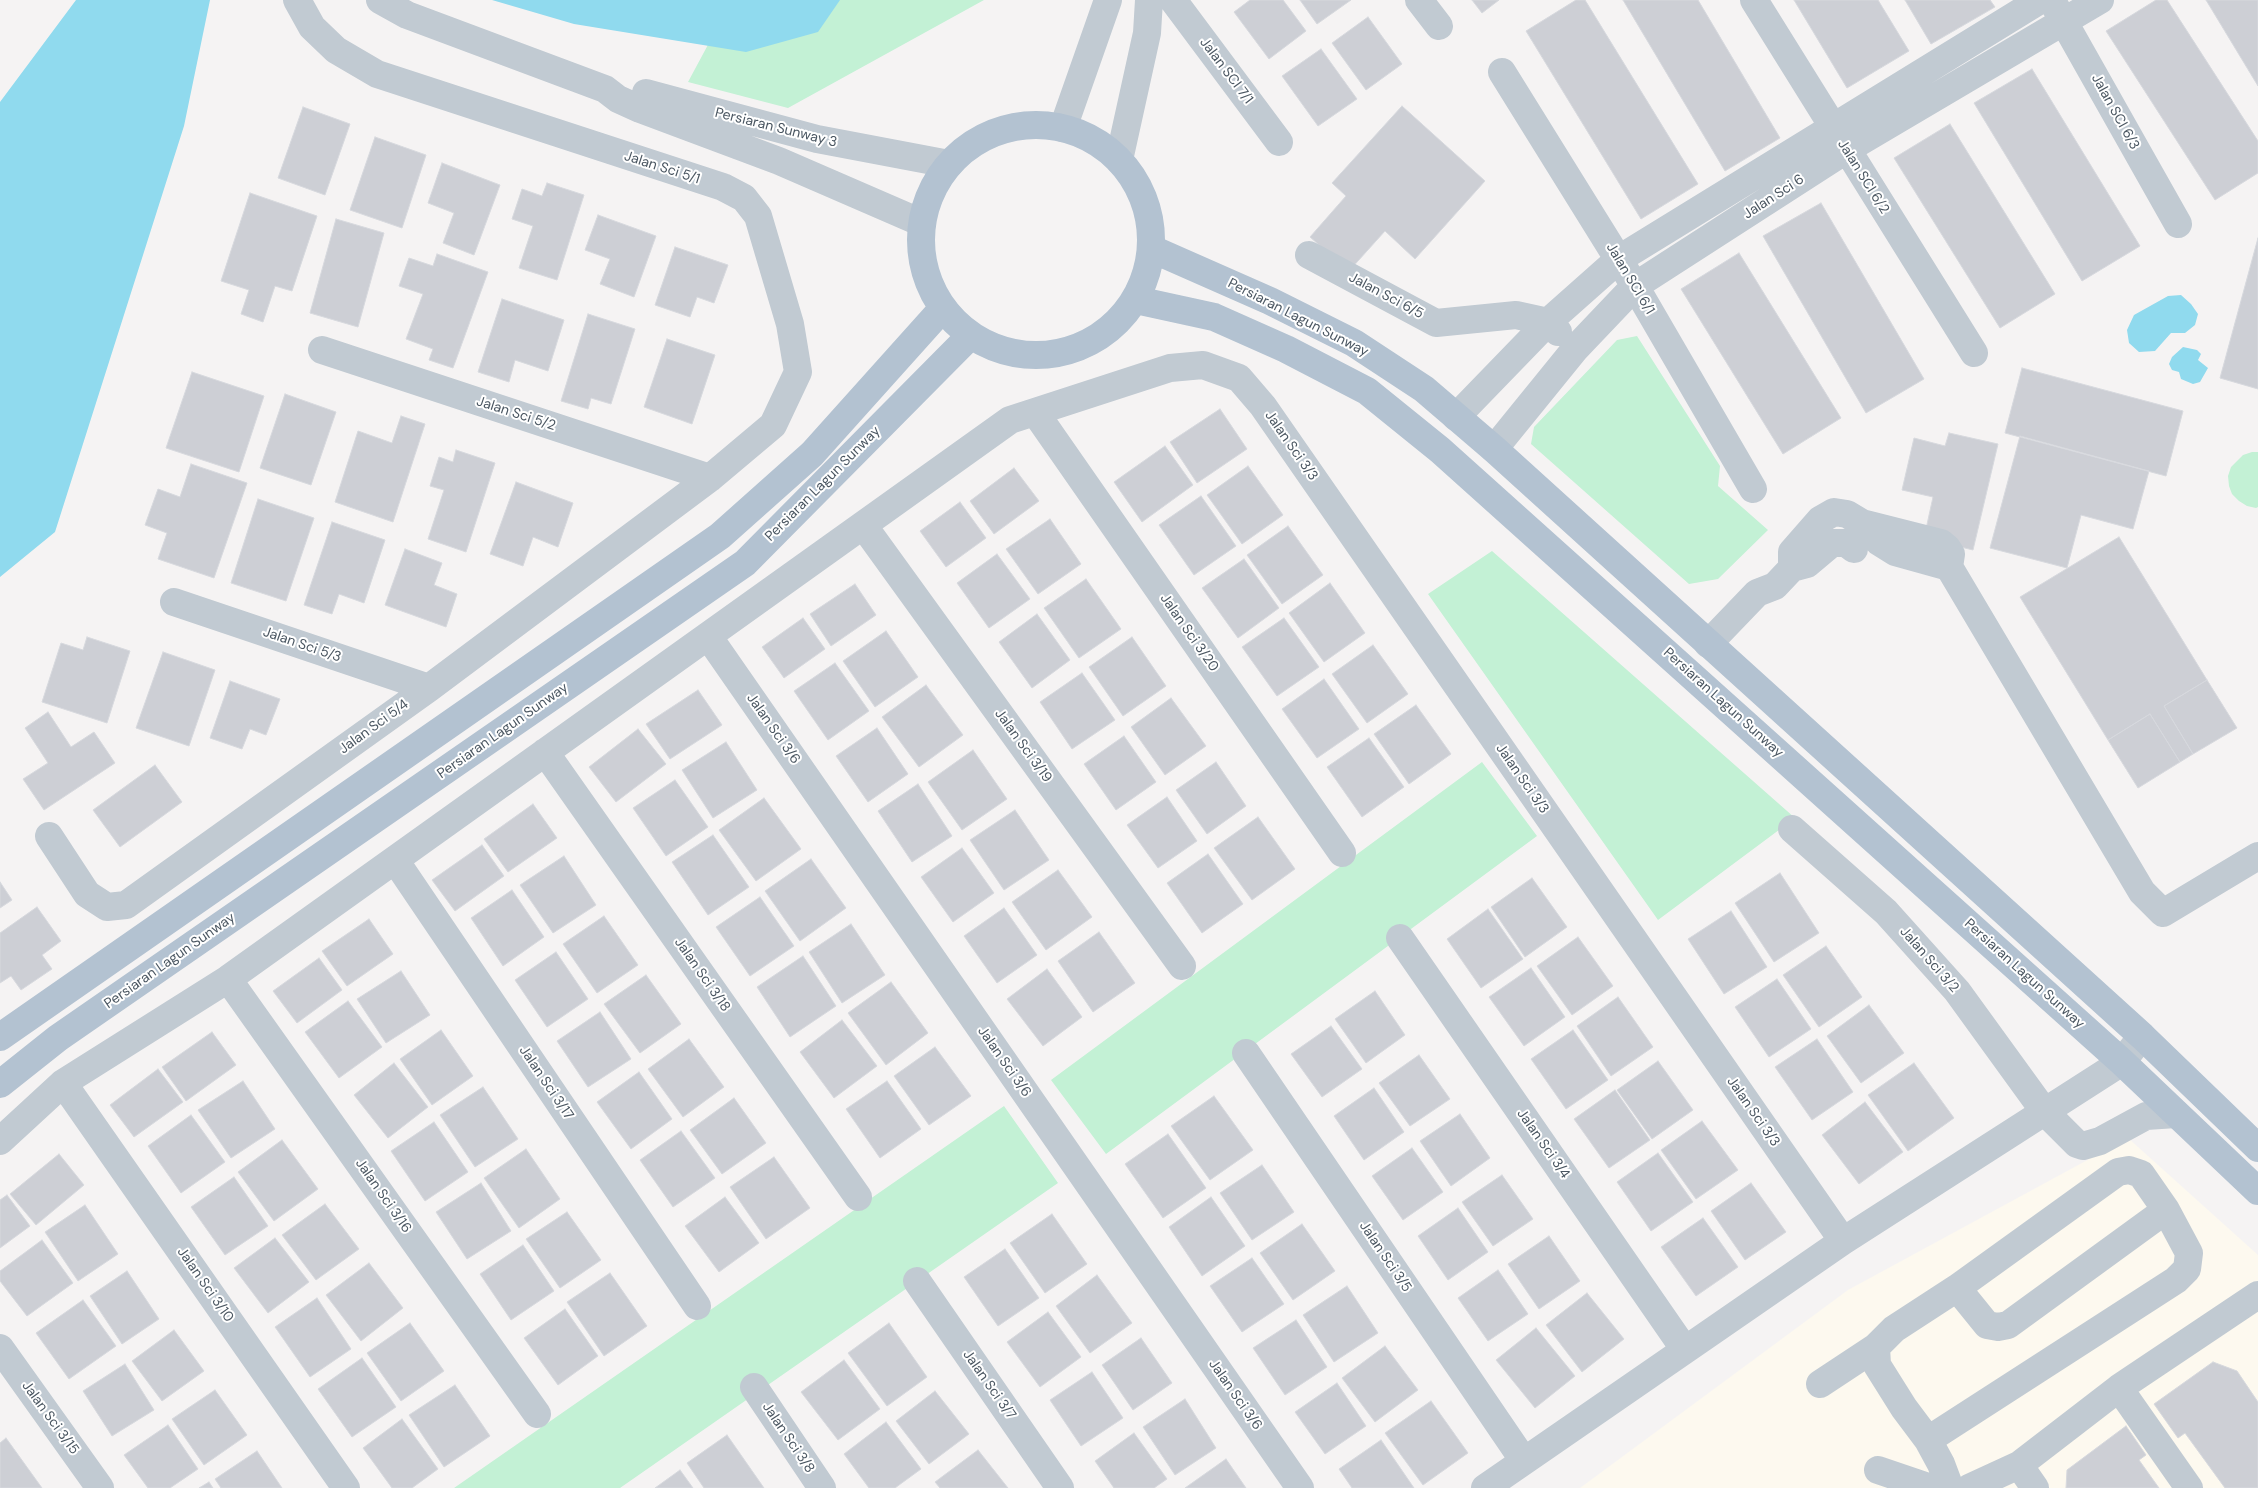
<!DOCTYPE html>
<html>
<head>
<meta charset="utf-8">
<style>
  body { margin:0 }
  canvas { display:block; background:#f5f3f3 }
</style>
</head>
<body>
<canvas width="2258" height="1488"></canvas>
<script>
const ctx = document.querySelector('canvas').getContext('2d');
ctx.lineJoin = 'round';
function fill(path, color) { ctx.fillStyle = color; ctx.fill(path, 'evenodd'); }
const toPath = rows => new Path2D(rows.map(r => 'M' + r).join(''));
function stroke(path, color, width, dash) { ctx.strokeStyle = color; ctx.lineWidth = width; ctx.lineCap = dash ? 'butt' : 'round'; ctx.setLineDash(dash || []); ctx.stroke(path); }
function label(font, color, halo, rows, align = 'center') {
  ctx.font = font + ' "DM Sans",sans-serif'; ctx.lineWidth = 4; ctx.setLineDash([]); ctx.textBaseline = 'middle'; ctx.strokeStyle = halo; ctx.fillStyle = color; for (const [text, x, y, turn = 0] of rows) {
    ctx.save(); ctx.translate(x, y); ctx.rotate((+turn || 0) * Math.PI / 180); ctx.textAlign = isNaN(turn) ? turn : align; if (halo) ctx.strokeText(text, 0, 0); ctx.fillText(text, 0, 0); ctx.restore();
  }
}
const commercial = toPath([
  [2128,1138,2258,1255,2258,1488,1580,1488,1848,1290]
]);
const green = toPath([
  [732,0,984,0,788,108,688,82],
  [1637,336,1720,466,1718,486,1768,530,1718,579,1689,584,1531,444,1534,427,1617,340],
  [2252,452,2258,452,2258,507,2256,508,2247,506,2239,501,2232,494,2229,486,2228,476,2231,467,2243,455],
  [1492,551,1795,818,1658,920,1428,594],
  [1482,762,1537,836,1106,1154,1051,1080],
  [1004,1106,1058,1183,620,1488,454,1488]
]);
const water = toPath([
  [76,0,210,0,184,126,55,532,0,577,0,102],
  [492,0,840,0,818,32,746,52,574,24],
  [2181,295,2191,304,2198,314,2195,325,2185,333,2171,333,2155,351,2139,352,2129,343,2127,330,2134,315,2168,296],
  [2183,347,2197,350,2201,354,2198,360,2208,368,2200,382,2193,384,2181,379,2179,372,2172,370,2169,364,2172,357]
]);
const building = toPath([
  [1250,0,1283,0,1306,31,1269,59,1234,12,1250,0],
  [1300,0,1351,0,1317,24,1300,0],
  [1472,0,1499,0,1482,13,1472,0],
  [1576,0,1585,0,1698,184,1641,219,1526,31,1576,0],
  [1623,0,1698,0,1780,138,1725,171,1623,0],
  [1794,0,1878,0,1909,51,1847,88,1794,0],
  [1905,0,1990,0,1995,7,1931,44,1905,0],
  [2156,0,2167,0,2258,141,2258,173,2215,200,2106,31,2156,0],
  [2206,0,2258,0,2258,86,2206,0],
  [1368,17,1402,64,1366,90,1332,43,1368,17],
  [1321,49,1357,99,1318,126,1282,76,1321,49],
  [2032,69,2140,246,2082,281,1974,103,2032,69],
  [1402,106,1485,181,1415,259,1385,231,1349,271,1310,237,1346,196,1332,183,1402,106],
  [303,107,350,124,325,195,278,178,303,107],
  [1950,124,2055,294,2000,328,1894,158,1950,124],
  [375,137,426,155,402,228,350,210,375,137],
  [442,163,500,185,474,255,443,243,454,213,428,203,442,163],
  [547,183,584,195,557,280,519,268,533,226,512,219,522,189,542,196,547,183],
  [250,193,317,216,292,291,275,286,263,322,241,314,249,290,221,281,250,193],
  [1821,203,1924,379,1866,413,1763,236,1821,203],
  [598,215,656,236,634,297,600,284,610,259,585,250,598,215],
  [336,219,384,233,358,327,310,313,336,219],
  [2258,238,2258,389,2220,378,2258,238],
  [675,247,728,265,714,303,697,297,690,317,655,305,675,247],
  [1739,253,1841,418,1783,454,1681,289,1739,253],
  [437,254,488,272,453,368,429,360,433,349,406,339,423,294,399,286,409,258,433,266,437,254],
  [502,299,564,320,548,371,515,360,509,382,478,372,502,299],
  [588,314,635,329,611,404,591,398,588,409,561,401,588,314],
  [667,339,715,355,692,424,644,407,667,339],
  [2022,368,2183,411,2166,476,2005,433,2022,368],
  [192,372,264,396,239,472,166,448,192,372],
  [285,394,336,412,311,485,260,468,285,394],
  [1220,409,1247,449,1197,483,1170,442,1220,409],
  [401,416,425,424,393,522,335,502,358,431,392,443,401,416],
  [1949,433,1998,444,1973,550,1924,538,1933,497,1902,490,1914,438,1945,446,1949,433],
  [2020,436,2149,471,2133,529,2081,515,2067,568,1990,548,2020,436],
  [1165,446,1193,485,1142,522,1114,482,1165,446],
  [456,450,495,463,466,552,428,539,444,490,430,486,439,457,453,462,456,450],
  [191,464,247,483,214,578,158,559,167,533,145,525,158,489,180,497,191,464],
  [1248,466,1283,515,1242,544,1207,495,1248,466],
  [1014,468,1039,501,994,534,970,501,1014,468],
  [516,482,573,503,558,547,533,537,523,566,490,554,516,482],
  [1201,496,1236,546,1194,575,1159,525,1201,496],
  [258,499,314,518,286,601,231,583,258,499],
  [960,502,986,538,946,567,920,531,960,502],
  [1050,519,1081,564,1038,594,1006,549,1050,519],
  [332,522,385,540,364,603,339,594,332,614,304,605,332,522],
  [1288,526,1323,575,1282,604,1247,555,1288,526],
  [2119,537,2207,680,2164,706,2193,754,2180,762,2150,714,2108,740,2020,597,2119,537],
  [405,549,442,563,434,585,457,594,446,627,385,605,405,549],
  [997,554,1030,599,989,628,957,583,997,554],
  [1244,559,1279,608,1238,638,1202,588,1244,559],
  [1086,579,1121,629,1079,658,1044,608,1086,579],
  [1330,583,1365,633,1324,662,1289,613,1330,583],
  [855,584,876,615,831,646,810,614,855,584],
  [1037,614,1070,660,1032,688,999,642,1037,614],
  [803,618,825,649,784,678,762,647,803,618],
  [1284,618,1319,667,1277,696,1242,647,1284,618],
  [886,631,918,677,875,707,843,661,886,631],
  [87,637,130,651,107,723,42,702,61,643,83,650,87,637],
  [1132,637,1166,686,1123,716,1089,667,1132,637],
  [1373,645,1408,694,1367,723,1332,674,1373,645],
  [163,652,215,670,189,746,136,728,163,652],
  [835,663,869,711,828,740,794,691,835,663],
  [1082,673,1115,720,1072,749,1040,702,1082,673],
  [1324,679,1359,729,1317,758,1282,709,1324,679],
  [2207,680,2237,728,2193,754,2164,706,2207,680],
  [230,681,280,699,266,735,250,729,242,749,210,738,230,681],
  [926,685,963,735,919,767,882,717,926,685],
  [698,690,722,725,670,759,646,724,698,690],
  [1171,698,1206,746,1165,775,1131,727,1171,698],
  [1416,705,1451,754,1409,784,1374,734,1416,705],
  [48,712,71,747,94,732,115,763,44,810,23,779,48,763,25,728,48,712],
  [2150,714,2180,762,2138,788,2108,740,2150,714],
  [877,728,908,774,868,802,836,756,877,728],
  [638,729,666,764,616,802,589,767,638,729],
  [1124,736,1156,782,1116,810,1084,764,1124,736],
  [1369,738,1404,787,1362,817,1327,767,1369,738],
  [726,742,757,790,713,818,682,770,726,742],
  [973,750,1007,799,962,830,928,782,973,750],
  [1216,762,1246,806,1207,834,1176,790,1216,762],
  [155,765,182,802,120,847,93,810,155,765],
  [675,780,708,827,666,856,633,808,675,780],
  [918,784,952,836,912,862,878,811,918,784],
  [1167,797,1197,841,1158,868,1127,825,1167,797],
  [764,798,801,849,756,881,719,830,764,798],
  [533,804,557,838,508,872,484,839,533,804],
  [1015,810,1049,860,1004,890,970,840,1015,810],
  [1258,817,1295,869,1252,900,1214,848,1258,817],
  [713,835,749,887,708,915,672,862,713,835],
  [482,845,504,876,455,911,432,880,482,845],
  [962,848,994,893,953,922,921,877,962,848],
  [1208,854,1243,904,1202,933,1167,883,1208,854],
  [564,856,596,905,553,933,520,885,564,856],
  [811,859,846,908,800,941,765,891,811,859],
  [1058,870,1092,917,1046,950,1012,902,1058,870],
  [1780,873,1819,933,1774,962,1735,903,1780,873],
  [1532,878,1567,927,1525,957,1491,907,1532,878],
  [0,882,12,900,0,908,0,882],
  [512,890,544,937,503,966,471,918,512,890],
  [760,897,794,946,750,976,716,927,760,897],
  [37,907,61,941,42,955,52,969,21,990,11,976,0,983,0,933,37,907],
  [1004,908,1037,955,997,983,964,936,1004,908],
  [1488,909,1523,959,1481,988,1447,939,1488,909],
  [1731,911,1767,967,1724,994,1688,939,1731,911],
  [604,916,638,965,597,993,563,944,604,916],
  [369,919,393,954,347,986,322,951,369,919],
  [851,924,885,975,842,1003,809,952,851,924],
  [1099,932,1135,983,1093,1012,1058,961,1099,932],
  [1578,937,1613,986,1572,1015,1537,966,1578,937],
  [1826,946,1862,997,1819,1027,1783,975,1826,946],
  [556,952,588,999,547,1027,515,980,556,952],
  [803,956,836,1006,790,1037,757,987,803,956],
  [319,958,342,990,297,1023,273,991,319,958],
  [1531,968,1565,1017,1524,1046,1489,997,1531,968],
  [1047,969,1082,1017,1043,1046,1007,999,1047,969],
  [401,971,430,1015,386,1043,357,999,401,971],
  [646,975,681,1024,640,1053,604,1004,646,975],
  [1777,979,1811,1029,1769,1057,1735,1007,1777,979],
  [891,982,928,1033,886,1065,848,1013,891,982],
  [1375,991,1405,1035,1366,1063,1335,1019,1375,991],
  [1618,997,1653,1047,1611,1076,1577,1026,1618,997],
  [348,1001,382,1047,339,1078,305,1032,348,1001],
  [1869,1005,1904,1053,1861,1083,1827,1036,1869,1005],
  [600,1012,631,1059,588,1087,557,1041,600,1012],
  [842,1020,877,1066,834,1098,800,1052,842,1020],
  [1331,1026,1362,1069,1322,1097,1291,1054,1331,1026],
  [441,1030,473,1076,432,1105,400,1059,441,1030],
  [1573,1030,1608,1080,1566,1109,1531,1059,1573,1030],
  [212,1032,236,1065,186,1101,162,1067,212,1032],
  [689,1039,724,1087,683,1117,648,1069,689,1039],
  [1817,1039,1853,1092,1812,1120,1775,1067,1817,1039],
  [935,1047,971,1096,929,1125,894,1076,935,1047],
  [1419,1055,1450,1099,1410,1126,1379,1083,1419,1055],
  [1658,1061,1693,1110,1652,1139,1617,1090,1658,1061],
  [394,1063,428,1107,388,1138,354,1095,394,1063],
  [1914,1063,1954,1118,1908,1151,1868,1095,1914,1063],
  [158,1069,183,1102,134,1137,110,1105,158,1069],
  [639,1072,672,1119,631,1149,597,1102,639,1072],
  [243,1081,275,1129,231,1158,198,1110,243,1081],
  [887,1081,921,1129,880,1158,846,1109,887,1081],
  [483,1087,518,1139,475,1167,440,1115,483,1087],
  [1374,1088,1404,1132,1364,1160,1334,1116,1374,1088],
  [1615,1090,1650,1140,1609,1168,1574,1119,1615,1090],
  [1214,1096,1253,1150,1210,1180,1171,1126,1214,1096],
  [734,1098,766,1143,722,1174,690,1130,734,1098],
  [1865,1102,1903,1152,1859,1184,1822,1135,1865,1102],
  [1460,1114,1490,1158,1451,1186,1420,1141,1460,1114],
  [191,1115,225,1162,181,1193,148,1146,191,1115],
  [1702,1121,1738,1170,1696,1199,1661,1150,1702,1121],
  [434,1122,468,1172,425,1201,391,1151,434,1122],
  [681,1131,715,1178,673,1207,640,1160,681,1131],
  [1168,1134,1206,1188,1163,1218,1125,1164,1168,1134],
  [282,1140,318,1189,274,1221,238,1172,282,1140],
  [1412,1148,1443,1192,1403,1220,1372,1176,1412,1148],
  [526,1149,560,1199,519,1228,484,1178,526,1149],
  [1658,1153,1693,1202,1651,1231,1617,1182,1658,1153],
  [59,1154,84,1185,36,1225,10,1194,59,1154],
  [774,1157,810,1208,766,1239,730,1187,774,1157],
  [1262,1165,1294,1212,1252,1240,1220,1193,1262,1165],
  [1502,1175,1533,1219,1493,1246,1462,1202,1502,1175],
  [234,1177,268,1226,225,1255,191,1207,234,1177],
  [481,1183,511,1231,467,1259,436,1212,481,1183],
  [1751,1183,1786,1232,1745,1260,1711,1211,1751,1183],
  [7,1195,30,1226,0,1248,0,1200,7,1195],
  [725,1197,759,1243,719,1272,685,1226,725,1197],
  [1211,1197,1245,1246,1202,1276,1169,1227,1211,1197],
  [325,1204,359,1249,316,1280,282,1235,325,1204],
  [85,1205,118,1254,78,1281,45,1232,85,1205],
  [1458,1208,1488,1252,1448,1280,1418,1236,1458,1208],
  [567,1212,601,1260,560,1288,526,1239,567,1212],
  [1052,1214,1087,1264,1045,1293,1010,1243,1052,1214],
  [1703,1218,1738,1267,1696,1296,1661,1247,1703,1218],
  [1302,1224,1335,1271,1293,1300,1260,1253,1302,1224],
  [1549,1236,1580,1281,1539,1309,1508,1264,1549,1236],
  [275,1238,309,1282,268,1313,234,1268,275,1238],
  [42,1240,73,1283,27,1316,0,1281,0,1271,42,1240],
  [523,1245,554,1291,511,1320,480,1274,523,1245],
  [1005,1249,1039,1298,998,1326,964,1277,1005,1249],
  [1252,1258,1284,1304,1242,1332,1210,1286,1252,1258],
  [369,1263,403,1308,361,1341,326,1295,369,1263],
  [1498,1270,1528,1314,1488,1341,1458,1298,1498,1270],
  [127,1271,159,1319,122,1344,90,1296,127,1271],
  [610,1273,647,1326,604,1356,567,1302,610,1273],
  [1097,1275,1132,1323,1090,1353,1056,1306,1097,1275],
  [1347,1286,1378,1333,1334,1362,1303,1315,1347,1286],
  [1587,1293,1624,1339,1582,1372,1546,1325,1587,1293],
  [317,1298,351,1349,310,1377,275,1327,317,1298],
  [83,1300,116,1346,69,1379,36,1333,83,1300],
  [565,1309,598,1356,558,1385,524,1338,565,1309],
  [1048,1312,1081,1357,1040,1387,1007,1342,1048,1312],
  [1296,1320,1327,1367,1285,1395,1253,1348,1296,1320],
  [410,1323,444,1371,401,1401,367,1353,410,1323],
  [889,1323,927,1377,887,1406,848,1353,889,1323],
  [1536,1328,1575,1376,1535,1408,1496,1360,1536,1328],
  [174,1330,204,1371,162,1401,132,1361,174,1330],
  [1141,1338,1172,1383,1133,1410,1102,1365,1141,1338],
  [1385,1346,1418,1390,1375,1422,1342,1378,1385,1346],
  [362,1358,396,1407,352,1437,318,1389,362,1358],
  [844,1360,880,1409,838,1440,801,1392,844,1360],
  [2213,1362,2237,1371,2258,1402,2258,1488,2225,1488,2185,1433,2178,1438,2154,1404,2213,1362],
  [125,1364,154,1410,112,1436,83,1391,125,1364],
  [1092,1372,1123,1418,1081,1446,1050,1400,1092,1372],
  [1337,1383,1366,1426,1325,1454,1295,1412,1337,1383],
  [455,1385,490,1436,444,1467,409,1415,455,1385],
  [215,1390,247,1435,204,1465,172,1419,215,1390],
  [935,1391,969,1434,929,1464,896,1421,935,1391],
  [1185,1399,1216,1448,1175,1475,1143,1427,1185,1399],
  [1431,1401,1468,1453,1423,1485,1385,1433,1431,1401],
  [402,1419,438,1469,412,1488,392,1488,363,1448,402,1419],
  [886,1422,921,1469,895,1488,869,1488,844,1454,886,1422],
  [168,1425,198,1469,170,1488,148,1488,124,1455,168,1425],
  [2126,1426,2146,1455,2139,1460,2159,1488,2066,1488,2067,1470,2126,1426],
  [1134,1433,1167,1479,1154,1488,1114,1488,1095,1461,1134,1433],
  [727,1435,764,1488,704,1488,687,1463,727,1435],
  [6,1438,42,1488,0,1488,0,1443,6,1438],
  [1381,1440,1414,1488,1352,1488,1339,1469,1381,1440],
  [978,1450,1008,1488,940,1488,935,1482,978,1450],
  [257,1451,282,1488,221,1488,215,1479,257,1451],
  [1226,1459,1246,1488,1185,1488,1226,1459],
  [680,1470,693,1488,655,1488,680,1470],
  [209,1482,213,1488,199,1488,209,1482]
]);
const minor = toPath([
  [380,0,407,15,605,89,618,99,640,109,779,161,922,223],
  [1173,0,1279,142],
  [1419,0,1439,26],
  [1754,0,1974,353],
  [2055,6,2178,224],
  [1502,72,1635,286,1753,489],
  [646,93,817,139,949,164],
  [1063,128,1108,0],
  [1119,160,1147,33,1149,0],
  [1309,255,1436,323,1516,315,1548,322,1558,332],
  [322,350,710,478],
  [1035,412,1342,853],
  [1456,417,1548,322,1619,259,2040,0],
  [1494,449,1576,348,1635,286,1846,150,2100,0],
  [1862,523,1941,543,1947,548,1951,554,1949,567,2142,892,2163,913,2258,856],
  [863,525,1182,966],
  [1792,568,1792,552,1820,520,1834,512,1847,514,1862,523,1879,542,1895,552,1949,567],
  [174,602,429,688],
  [708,636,1300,1488],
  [1708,644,1757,593,1775,586,1792,568,1807,564,1832,543,1846,543,1854,549],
  [545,752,858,1197],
  [1792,829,1886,912,1957,991,2044,1111,2077,1144,2083,1146,2100,1141,2146,1116,2176,1114],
  [49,836,87,894,107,907,126,905,429,688,710,478,773,425,798,372,790,324,758,216,744,198,723,187,377,74,336,50,312,27,297,0],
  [395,860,697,1306],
  [1400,938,1685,1350],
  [228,979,537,1414],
  [1246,1053,1524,1461],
  [63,1083,346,1488],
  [0,1141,63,1083,228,979,1010,420,1170,368,1203,365,1239,378,1263,406,1843,1241],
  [917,1281,1060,1488],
  [1957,1288,1987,1325,1998,1327,2008,1325,2166,1210],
  [0,1348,100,1488],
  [1820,1384,1876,1347],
  [754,1387,822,1488],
  [2119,1388,2189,1488],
  [1928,1440,2176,1280,2187,1269,2189,1253,2166,1210,2141,1174,2129,1170,2118,1172,1957,1288,1894,1329,1876,1347,1877,1365,1904,1408,1928,1440,1941,1464,1950,1488],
  [2019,1465,2035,1488],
  [1878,1470,1931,1488],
  [1485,1488,1843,1241,2122,1062,2142,1036],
  [1969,1488,2019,1465,2119,1388,2258,1295]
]);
const major = toPath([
  '921 240a115 115 0 1 1 230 0a115 115 0 1 1-230 0Z',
  [1152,249,1270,301,1354,343,1424,389,1494,449,2142,1036,2258,1148],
  [1136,300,1214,317,1286,349,1367,391,1440,450,2122,1062,2258,1191],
  [0,1037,720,536,812,454,943,308],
  [0,1084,58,1038,745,563,971,335]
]);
const streetNames = [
  ["Jalan SCI 7/1",1226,71,53],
  ["Jalan SCI 6/3",2115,112,61],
  ["Persiaran Sunway 3",776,128,14],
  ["Jalan Sci 5/1",662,168,18],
  ["Jalan SCI 6/2",1863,177,58],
  ["Jalan Sci 6",1774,197,-33],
  ["Jalan SCI 6/1",1630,279,59],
  ["Jalan Sci 6/5",1386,296,28],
  ["Persiaran Lagun Sunway",1298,318,27],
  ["Jalan Sci 5/2",516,414,18],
  ["Jalan Sci 3/3",1291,446,55],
  ["Persiaran Lagun Sunway",823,484,-45],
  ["Jalan Sci 3/20",1189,633,55],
  ["Jalan Sci 5/3",302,645,19],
  ["Persiaran Lagun Sunway",1723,703,42],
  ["Jalan Sci 5/4",374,727,-36],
  ["Jalan Sci 3/6",773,729,55],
  ["Persiaran Lagun Sunway",503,731,-35],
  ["Jalan Sci 3/19",1023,746,54],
  ["Jalan Sci 3/3",1522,779,55],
  ["Jalan Sci 3/2",1929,960,49],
  ["Persiaran Lagun Sunway",170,961,-35],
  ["Persiaran Lagun Sunway",2024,974,42],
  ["Jalan Sci 3/18",702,975,55],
  ["Jalan Sci 3/6",1004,1062,55],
  ["Jalan Sci 3/17",546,1083,56],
  ["Jalan Sci 3/3",1753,1112,55],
  ["Jalan Sci 3/4",1543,1144,55],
  ["Jalan Sci 3/16",383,1196,55],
  ["Jalan Sci 3/5",1385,1257,56],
  ["Jalan Sci 3/10",205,1285,55],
  ["Jalan Sci 3/7",989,1385,55],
  ["Jalan Sci 3/6",1235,1395,55],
  ["Jalan Sci 3/15",50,1418,54],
  ["Jalan Sci 3/8",788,1438,56]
];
fill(commercial, '#fdf9ef');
fill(green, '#c3f1d5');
fill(water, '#90daee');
fill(building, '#cdcfd5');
stroke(building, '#d7d9de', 1);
stroke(minor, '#c1cad2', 28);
stroke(major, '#b3c2d1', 28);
label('14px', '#4a5661', '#fff', streetNames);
</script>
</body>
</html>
